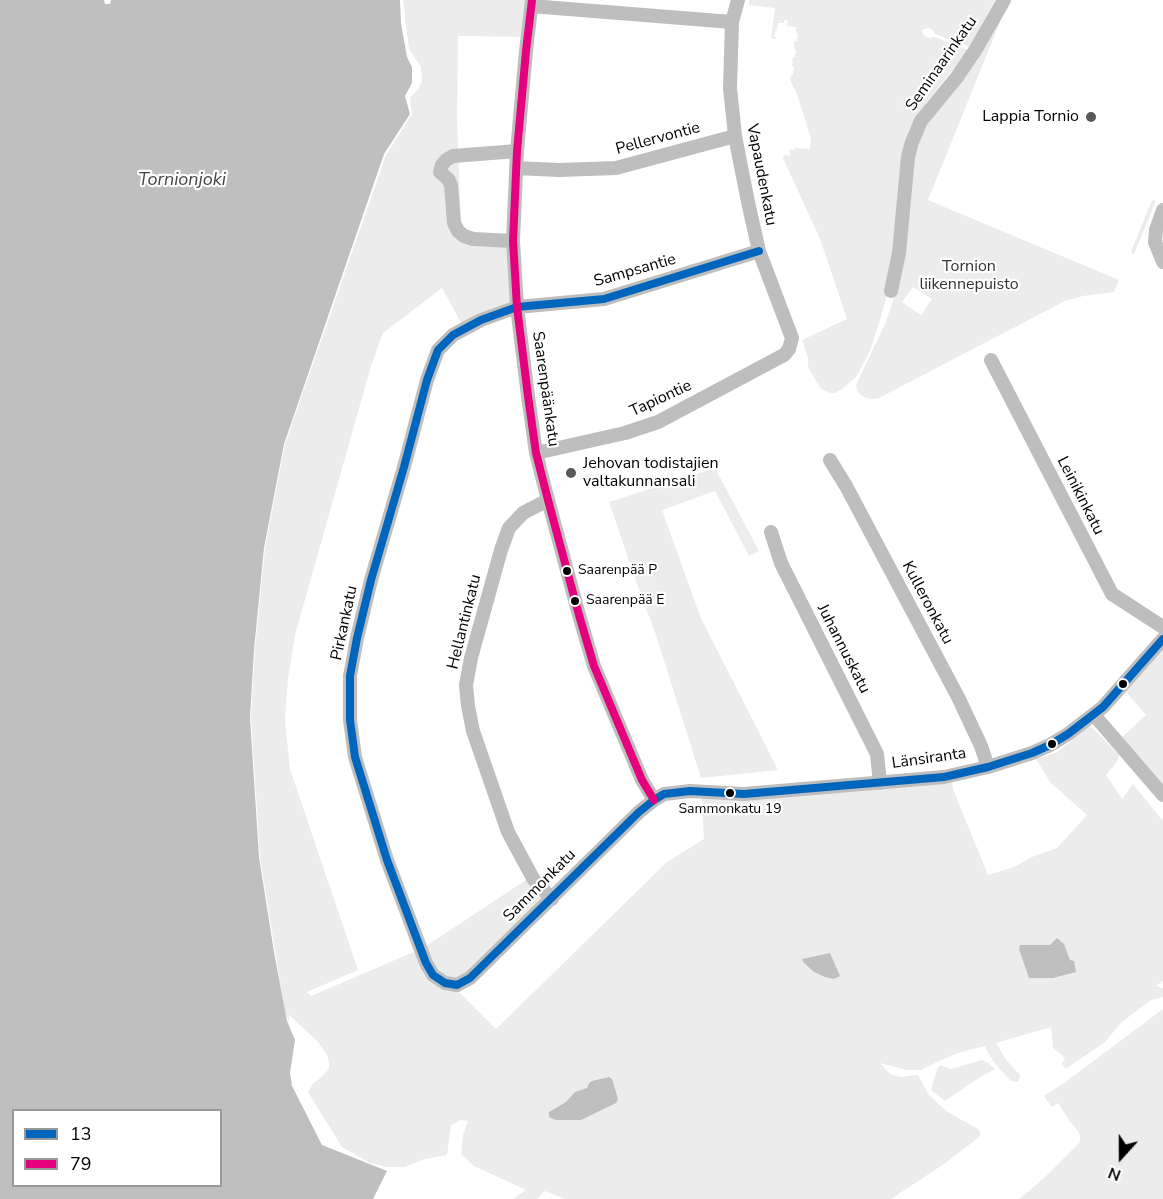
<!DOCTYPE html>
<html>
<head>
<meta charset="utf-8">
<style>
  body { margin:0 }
  #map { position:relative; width:1163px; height:1199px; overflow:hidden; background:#fff; font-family:"Nunito Sans",sans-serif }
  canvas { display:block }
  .legend { position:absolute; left:12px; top:1109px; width:210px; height:78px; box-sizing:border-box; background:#fff; border:2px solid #999; margin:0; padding:8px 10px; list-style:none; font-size:18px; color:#000 }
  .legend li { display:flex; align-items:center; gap:12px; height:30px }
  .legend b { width:30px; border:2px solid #999 }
  .north { position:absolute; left:1091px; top:1127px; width:60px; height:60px; -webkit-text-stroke:4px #fff; paint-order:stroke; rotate:201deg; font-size:16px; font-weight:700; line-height:24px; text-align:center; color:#000 }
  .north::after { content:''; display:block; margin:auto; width:21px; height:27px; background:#000; clip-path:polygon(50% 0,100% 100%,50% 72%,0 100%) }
</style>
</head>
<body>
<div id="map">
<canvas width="1163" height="1199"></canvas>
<ul class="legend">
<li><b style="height:8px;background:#0065bd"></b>13</li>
<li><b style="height:8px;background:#e5007d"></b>79</li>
</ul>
<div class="north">N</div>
</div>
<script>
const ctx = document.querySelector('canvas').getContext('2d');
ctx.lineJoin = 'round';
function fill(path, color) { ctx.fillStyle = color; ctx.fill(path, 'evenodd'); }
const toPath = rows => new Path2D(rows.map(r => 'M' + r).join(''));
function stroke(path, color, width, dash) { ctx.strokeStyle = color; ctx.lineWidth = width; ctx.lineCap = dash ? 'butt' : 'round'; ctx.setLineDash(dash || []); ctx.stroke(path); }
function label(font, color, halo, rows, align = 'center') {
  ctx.font = font + ' "Nunito Sans",sans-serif'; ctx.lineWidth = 4.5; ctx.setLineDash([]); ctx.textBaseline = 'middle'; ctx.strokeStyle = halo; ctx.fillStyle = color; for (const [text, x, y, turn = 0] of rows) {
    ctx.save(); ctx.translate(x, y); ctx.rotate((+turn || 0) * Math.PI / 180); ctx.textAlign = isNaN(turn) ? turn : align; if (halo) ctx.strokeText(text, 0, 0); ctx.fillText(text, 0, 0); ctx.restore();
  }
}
const green = toPath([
  [403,0,535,0,532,37,458,36,457,118,461,228,473,235,516,237,518,312,466,332,442,288,383,333,371,366,295,635,288,679,285,720,290,769,358,970,307,992,311,996,423,948,529,878,547,899,457,990,496,1029,667,862,704,839,702,797,952,781,953,789,988,875,1014,867,1032,857,1057,848,1087,815,1050,782,1036,759,1058,752,1090,725,1119,755,1117,762,1106,775,1122,799,1133,784,1163,821,1163,981,1156,986,1163,988,1163,997,1151,1000,1122,1022,1104,1043,1067,1068,1065,1068,1062,1064,1065,1058,1053,1048,1051,1027,996,1043,1007,1061,1020,1075,1019,1080,1017,1082,1011,1081,996,1065,988,1053,985,1046,958,1053,939,1061,921,1070,906,1070,880,1063,890,1074,901,1077,918,1075,929,1095,946,1111,978,1129,981,1134,978,1138,944,1164,891,1199,565,1199,545,1191,537,1199,513,1199,526,1190,474,1166,461,1154,463,1135,468,1121,461,1120,451,1125,447,1155,425,1159,404,1167,387,1167,370,1163,342,1147,308,1092,313,1083,318,1080,329,1069,329,1062,327,1055,318,1042,289,1015,289,1022,285,1012,260,857,251,718,255,649,265,548,285,444,386,155,412,114,410,98,418,89,422,81,421,67,409,49],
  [749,0,995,0,970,47,935,34,933,30,928,28,922,30,924,36,929,38,934,37,968,50,926,103,915,122,891,281,880,320,870,351,856,377,842,389,835,393,831,393,821,389,815,379,808,367,808,358,802,340,847,319,820,239,783,158,784,155,790,156,790,149,794,150,795,148,810,149,811,139,797,94,790,80,791,75,793,75,794,67,792,66,793,57,795,57,796,50,794,49,794,41,797,41,798,33,796,33,796,27,787,26,788,21,784,20,784,23,778,23,777,30,775,31,774,36,776,37,776,39,771,38,775,8,749,5],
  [1004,12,928,200,1119,280,1114,292,1083,296,1065,301,879,398,872,399,866,398,861,395,857,390,856,385,886,322,895,294,908,192,919,137],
  [913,287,932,299,921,315,902,302],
  [1152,200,1156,201,1134,254,1131,252],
  [715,468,759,551,749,556,715,491,662,510,700,616,778,770,701,778,655,632,640,593,609,502],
  [1163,644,1163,790,1121,738,1146,715,1125,691],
  [1163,1009,1163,1199,1019,1199,1043,1179,1080,1142,1080,1136,1078,1131,1069,1120,1058,1103,1052,1107,1044,1096,1064,1083],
  [982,1060,988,1063,995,1069,977,1079,945,1101,931,1090,937,1069,940,1065,951,1069]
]);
const water = toPath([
  [0,0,104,0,105,4,110,4,111,0,400,0,401,23,407,57,412,67,412,83,405,96,410,114,384,154,284,444,264,548,254,650,250,718,259,857,274,952,287,1021,295,1040,290,1073,292,1086,322,1145,387,1171,373,1199,0,1199],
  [14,1110,220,1110,220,1186,14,1186],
  [1057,938,1064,944,1070,960,1074,961,1076,972,1053,978,1029,978,1019,949,1020,945,1050,945],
  [830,953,840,976,834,979,825,977,814,972,804,963,802,959],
  [609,1077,612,1079,618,1099,616,1103,581,1120,556,1120,549,1117,549,1112,566,1102,575,1092,587,1088,589,1083,592,1081]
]);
const minor = toPath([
  [532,0,526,51,517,151,513,241,517,307,528,396,536,453,548,500,579,615,594,666,642,780,654,800],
  [531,6,732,22],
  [516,168,559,170,616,168,735,136],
  [1163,210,1156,230,1155,242,1163,262],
  [513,241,473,239,464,236,458,231,454,223,451,185,448,179,440,172,442,165,446,160,453,156,517,151],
  [759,251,604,299,517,307,481,320,453,335,438,350,427,380,404,467,371,580,357,638,350,676,350,720,355,757,387,860,426,963,433,975,445,983,457,985,470,978,639,812,654,800,664,794,690,791,744,794,944,777,988,767,1032,753,1050,745,1068,734,1103,707,1163,639],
  [891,291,899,253,908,157,912,142,921,121,957,77,976,49,1004,0],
  [991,360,1112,594,1163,627],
  [536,453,625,433,658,422,784,355,789,349,792,338,759,251,748,202,735,136,730,88,732,22,738,0],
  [830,460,846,486,959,699,981,746,988,767],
  [548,500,523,513,509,528,501,550,471,658,466,685,468,706,473,731,508,832,534,880,552,899],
  [771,532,781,563,877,754,880,783],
  [1094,715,1163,795]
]);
const bus1 = toPath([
  [759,251,604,299,517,307,481,320,453,335,438,350,427,380,404,467,371,580,357,638,350,676,350,720,355,757,387,860,426,963,433,975,445,983,457,985,470,978,639,812,654,800,664,794,690,791,744,794,944,777,988,767,1032,753,1050,745,1068,734,1103,707,1163,639]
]);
const bus2 = toPath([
  [532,0,526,51,517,151,513,241,517,307,528,396,536,453,548,500,579,615,594,666,642,780,654,800]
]);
const markers = [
  [1091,117,6,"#595959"],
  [571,473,6,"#595959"],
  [567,571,5,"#000"],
  [575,601,5,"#000"],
  [1123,684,5,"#000"],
  [1052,744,5,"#000"],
  [730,793,5,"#000"]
];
const busNames = [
  ["Saarenpää P",578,571],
  ["Saarenpää E",586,601],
  ["Sammonkatu 19",730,810,"center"]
];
const streetNames = [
  ["Seminaarinkatu",942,64,-55],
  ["Pellervontie",658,139,-15],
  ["Vapaudenkatu",761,175,79],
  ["Sampsantie",635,271,-16],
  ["Saarenpäänkatu",545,389,82],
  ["Tapiontie",661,399,-25],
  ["Leinikinkatu",1080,496,63],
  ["Kulleronkatu",927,603,62],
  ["Hellantinkatu",465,622,-76],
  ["Pirkankatu",345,623,-78],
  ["Juhannuskatu",843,649,63],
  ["Länsiranta",929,759,-8],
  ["Sammonkatu",540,886,-45]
];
const poiNames = [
  ["Lappia Tornio",1079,117],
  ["Jehovan todistajien",583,464,"left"],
  ["valtakunnansali",583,482,"left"]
];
const parkNames = [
  ["Tornion",969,267],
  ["liikennepuisto",969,285]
];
const waterNames = [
  ["Tornionjoki",182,181]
];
fill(green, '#ececec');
fill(water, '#bfbfbf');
stroke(minor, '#bebebe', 14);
stroke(bus1, '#0065bd', 8);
stroke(bus2, '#e5007d', 8);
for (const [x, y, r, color] of markers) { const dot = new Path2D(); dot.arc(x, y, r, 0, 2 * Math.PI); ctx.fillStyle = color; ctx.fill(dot); stroke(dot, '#fff', 2); }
label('14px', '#000', '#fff', busNames, 'left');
label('16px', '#000', '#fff', streetNames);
label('16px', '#000', '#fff', poiNames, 'right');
label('16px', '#333', '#fff', parkNames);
label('italic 18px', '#444', '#fff', waterNames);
</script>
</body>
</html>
